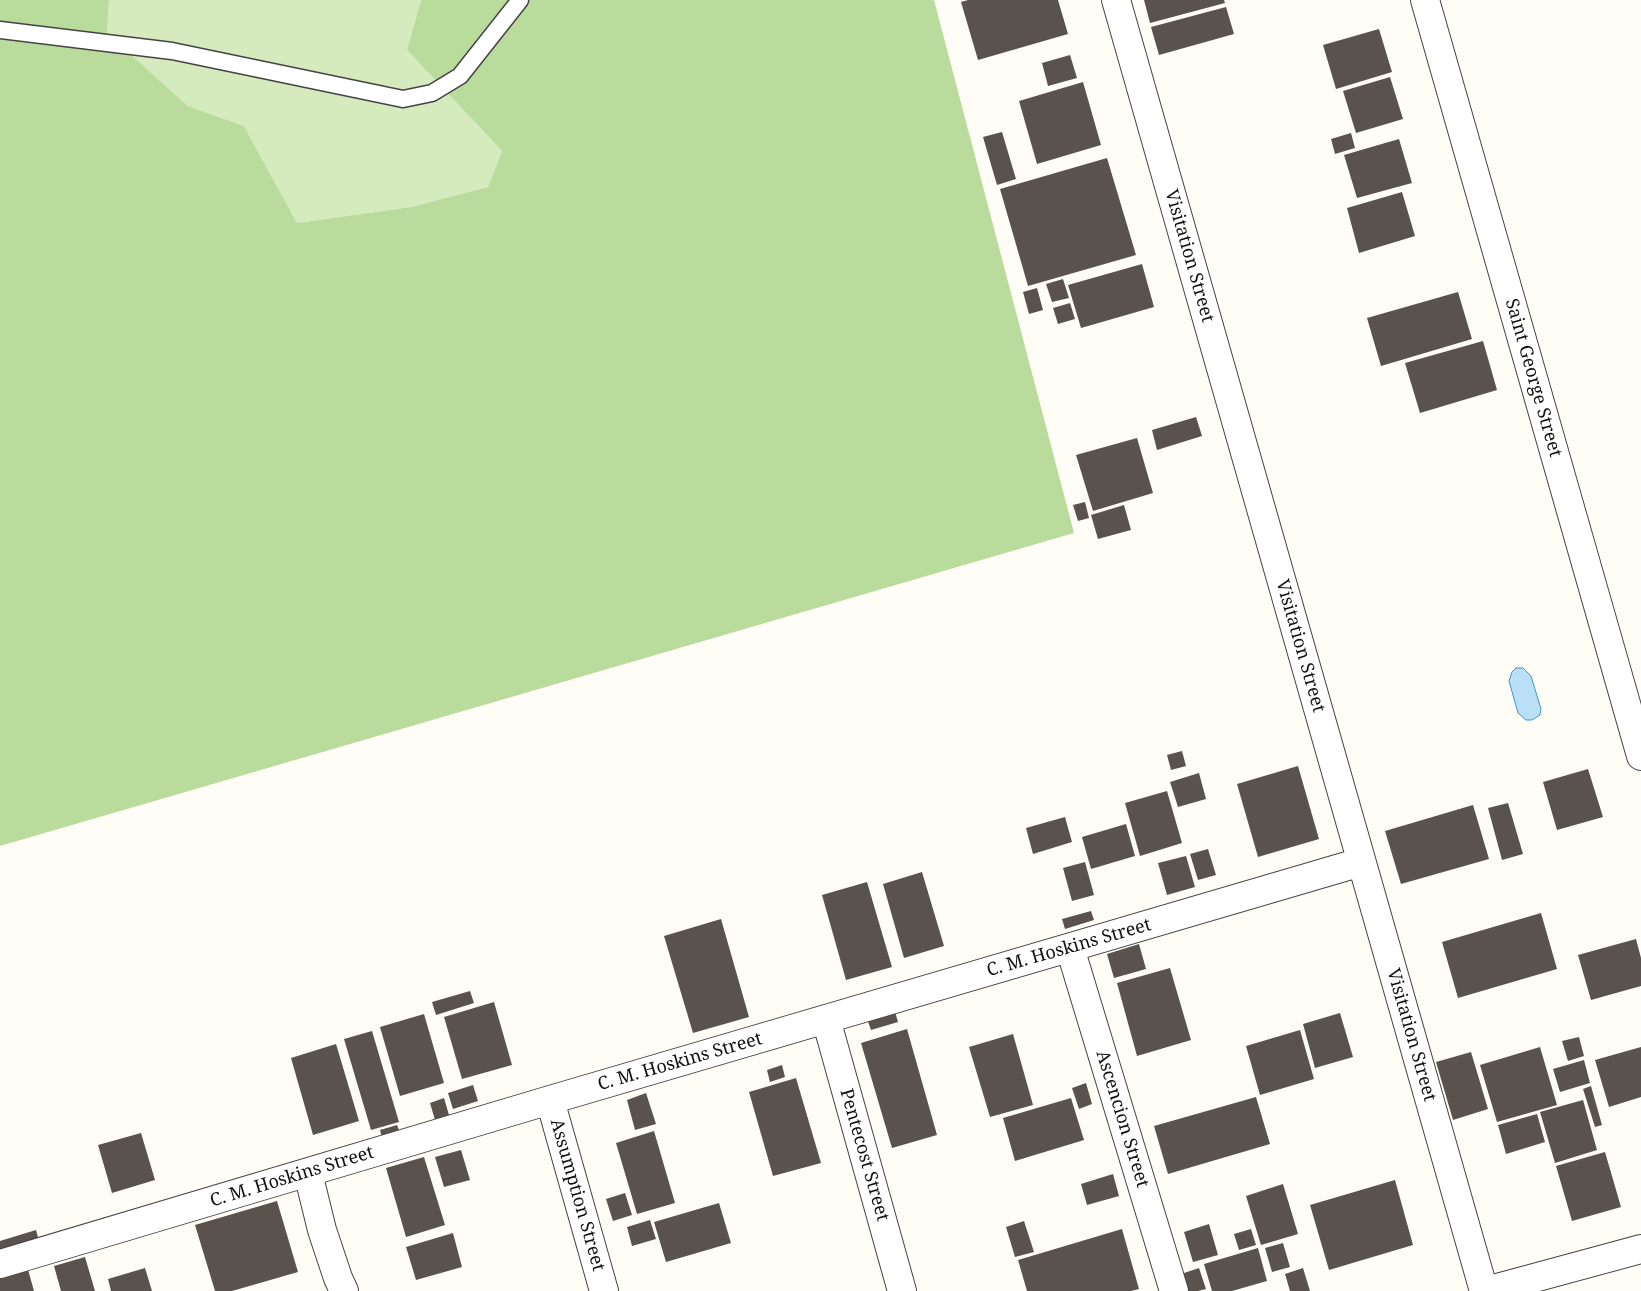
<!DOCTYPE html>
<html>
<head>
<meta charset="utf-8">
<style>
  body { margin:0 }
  canvas { display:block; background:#fffdf5 }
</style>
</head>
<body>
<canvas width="1641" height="1291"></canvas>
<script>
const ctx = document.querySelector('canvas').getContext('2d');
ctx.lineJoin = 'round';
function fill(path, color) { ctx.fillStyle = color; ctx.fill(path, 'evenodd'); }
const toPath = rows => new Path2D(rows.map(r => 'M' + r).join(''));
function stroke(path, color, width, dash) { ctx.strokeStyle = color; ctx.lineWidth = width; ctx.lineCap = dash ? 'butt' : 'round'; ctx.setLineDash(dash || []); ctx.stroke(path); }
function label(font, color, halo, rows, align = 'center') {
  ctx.font = font + ' "Noto Serif",serif'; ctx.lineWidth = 5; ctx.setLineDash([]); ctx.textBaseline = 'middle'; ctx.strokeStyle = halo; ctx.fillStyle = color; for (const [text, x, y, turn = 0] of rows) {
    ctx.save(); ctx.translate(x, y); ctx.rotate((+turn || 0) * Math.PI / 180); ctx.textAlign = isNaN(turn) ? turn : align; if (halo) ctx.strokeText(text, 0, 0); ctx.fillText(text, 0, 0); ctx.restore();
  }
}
const green = toPath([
  [109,0,421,0,407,50,502,151,488,187,411,207,297,223,244,126,188,106,107,33]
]);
const forest = toPath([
  [0,0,109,0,107,33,188,106,244,126,297,223,411,207,488,187,502,151,407,50,421,0,934,0,1074,533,0,846]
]);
const water = toPath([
  [1516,668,1523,668,1531,676,1541,709,1540,715,1532,720,1526,720,1518,713,1509,681,1512,672,1516,668]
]);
const building = toPath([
  [968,0,1058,0,1068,34,978,60,961,2],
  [1144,0,1224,0,1225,3,1150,23],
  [1226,7,1234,34,1159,55,1151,27],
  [1379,29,1392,72,1336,89,1323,45],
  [1070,55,1077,78,1048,86,1042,63],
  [1390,77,1403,119,1356,133,1343,91],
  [1083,82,1101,145,1037,164,1019,101],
  [1002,132,1016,179,997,185,983,137],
  [1351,133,1355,148,1335,154,1331,139],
  [1399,139,1412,183,1357,198,1344,155],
  [1107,158,1136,255,1028,286,1000,189],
  [1402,192,1415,236,1359,253,1347,208],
  [1142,264,1154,307,1081,328,1068,285],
  [1063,279,1069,298,1052,302,1046,284],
  [1037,288,1043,310,1029,314,1023,292],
  [1458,292,1472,339,1381,366,1367,318],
  [1070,303,1075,319,1058,324,1053,308],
  [1483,341,1497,390,1420,413,1405,363],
  [1196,417,1202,436,1157,450,1152,430],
  [1137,438,1153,493,1093,511,1076,455],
  [1085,502,1089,518,1078,521,1073,505],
  [1124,505,1131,530,1098,539,1091,515],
  [1182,751,1186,766,1171,770,1167,755],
  [1298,766,1319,839,1258,857,1237,784],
  [1588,769,1603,817,1557,830,1543,782],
  [1199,773,1206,799,1178,807,1170,782],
  [1167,791,1182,843,1140,856,1125,803],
  [1508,803,1523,854,1502,860,1488,808],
  [1473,805,1489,859,1401,884,1385,831],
  [1065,817,1072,842,1033,854,1026,828],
  [1126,824,1135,856,1091,869,1082,837],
  [1208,849,1216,875,1198,880,1190,854],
  [1186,856,1195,887,1167,895,1158,863],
  [1085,862,1094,895,1072,901,1063,868],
  [922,872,944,946,904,958,883,884],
  [867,882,892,967,846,980,822,895],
  [1091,911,1094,920,1065,929,1062,919],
  [1541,913,1557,969,1458,998,1442,942],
  [721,919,749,1017,693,1033,664,936],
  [1636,939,1641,958,1641,986,1591,1000,1578,955],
  [1139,944,1146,969,1114,978,1107,954],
  [1170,968,1191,1040,1137,1056,1117,983],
  [470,991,474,1003,436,1015,432,1002],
  [494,1002,512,1065,462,1079,444,1017],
  [893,1005,898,1022,871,1030,865,1013],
  [1340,1013,1353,1057,1315,1068,1303,1024],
  [424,1014,444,1083,400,1096,380,1027],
  [907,1029,937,1135,892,1148,861,1043],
  [1300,1030,1314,1079,1260,1095,1246,1046],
  [372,1031,399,1122,371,1130,344,1039],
  [1013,1034,1033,1105,990,1117,969,1047],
  [1579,1037,1584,1056,1568,1061,1562,1041],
  [336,1044,359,1121,313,1135,291,1058],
  [1540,1047,1557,1105,1497,1122,1480,1065],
  [1641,1047,1641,1097,1609,1107,1595,1060],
  [1471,1052,1488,1109,1453,1120,1436,1062],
  [1584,1060,1590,1083,1560,1092,1553,1069],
  [782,1065,785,1077,770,1082,767,1070],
  [796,1078,821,1163,773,1176,749,1092],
  [1086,1083,1092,1104,1079,1109,1072,1088],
  [473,1085,478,1101,453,1109,448,1093],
  [1591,1086,1602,1125,1595,1127,1583,1089],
  [646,1093,656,1124,635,1130,627,1100],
  [1256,1097,1270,1144,1168,1174,1154,1126],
  [444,1098,449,1115,435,1120,430,1103],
  [1071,1098,1084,1140,1015,1161,1003,1118],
  [1583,1100,1597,1150,1555,1163,1540,1112],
  [1537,1114,1545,1142,1506,1154,1498,1125],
  [397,1125,400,1133,382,1138,380,1130],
  [654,1131,675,1203,637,1214,616,1143],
  [141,1133,155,1180,112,1193,98,1145],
  [461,1150,470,1180,444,1187,435,1157],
  [1605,1152,1621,1207,1572,1221,1556,1166],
  [424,1157,445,1225,406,1237,386,1168],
  [1113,1174,1119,1196,1087,1205,1081,1184],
  [1395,1180,1413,1245,1329,1270,1310,1205],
  [1283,1184,1298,1234,1261,1245,1246,1196],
  [625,1193,632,1215,613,1221,606,1199],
  [277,1201,298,1272,232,1291,215,1291,195,1225],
  [719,1203,731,1243,666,1262,654,1222],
  [650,1220,656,1239,632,1246,627,1227],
  [1024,1221,1034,1252,1015,1257,1006,1227],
  [1209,1224,1218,1255,1193,1262,1184,1232],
  [1122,1229,1139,1289,1131,1291,1027,1291,1018,1260],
  [1251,1229,1256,1245,1239,1250,1234,1234],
  [36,1230,40,1244,0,1256,0,1241],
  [453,1233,462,1267,416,1280,406,1247],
  [1283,1243,1290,1267,1272,1272,1265,1248],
  [1258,1248,1267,1281,1232,1291,1212,1291,1204,1264],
  [85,1257,95,1291,61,1291,54,1266],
  [27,1266,34,1291,0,1291,0,1274],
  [145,1268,152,1291,111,1291,108,1279],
  [1199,1268,1206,1289,1198,1291,1183,1291,1178,1275],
  [1303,1268,1310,1291,1290,1291,1285,1274]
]);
const service = toPath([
  [0,30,172,51,403,99,432,93,460,76,520,0]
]);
const minor = toPath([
  [1116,0,1484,1291],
  [1425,0,1641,756],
  [1070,948,1174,1291],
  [826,1019,902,1291],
  [550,1100,604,1291],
  [308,1173,322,1230,338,1278,344,1291],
  [0,1264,550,1100,1361,862],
  [1486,1291,1641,1249]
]);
const streetNames = [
  ["Visitation Street",1189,256,74],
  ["Saint George Street",1533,378,74],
  ["Visitation Street",1300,646,74],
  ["C. M. Hoskins Street",1069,948,-16],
  ["Visitation Street",1411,1035,74],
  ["C. M. Hoskins Street",680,1062,-16],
  ["Ascencion Street",1122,1119,73],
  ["Pentecost Street",864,1155,74],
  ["C. M. Hoskins Street",292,1177,-17],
  ["Assumption Street",577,1195,74]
];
fill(green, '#d5ebbd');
fill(forest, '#b9dc9c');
fill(water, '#b9e0f7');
stroke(water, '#3f96cf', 1);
fill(building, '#5a524d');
stroke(service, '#444', 19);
stroke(minor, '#444', 30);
stroke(service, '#fff', 16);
stroke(minor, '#fff', 28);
label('18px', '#111', '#fff', streetNames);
</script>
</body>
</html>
